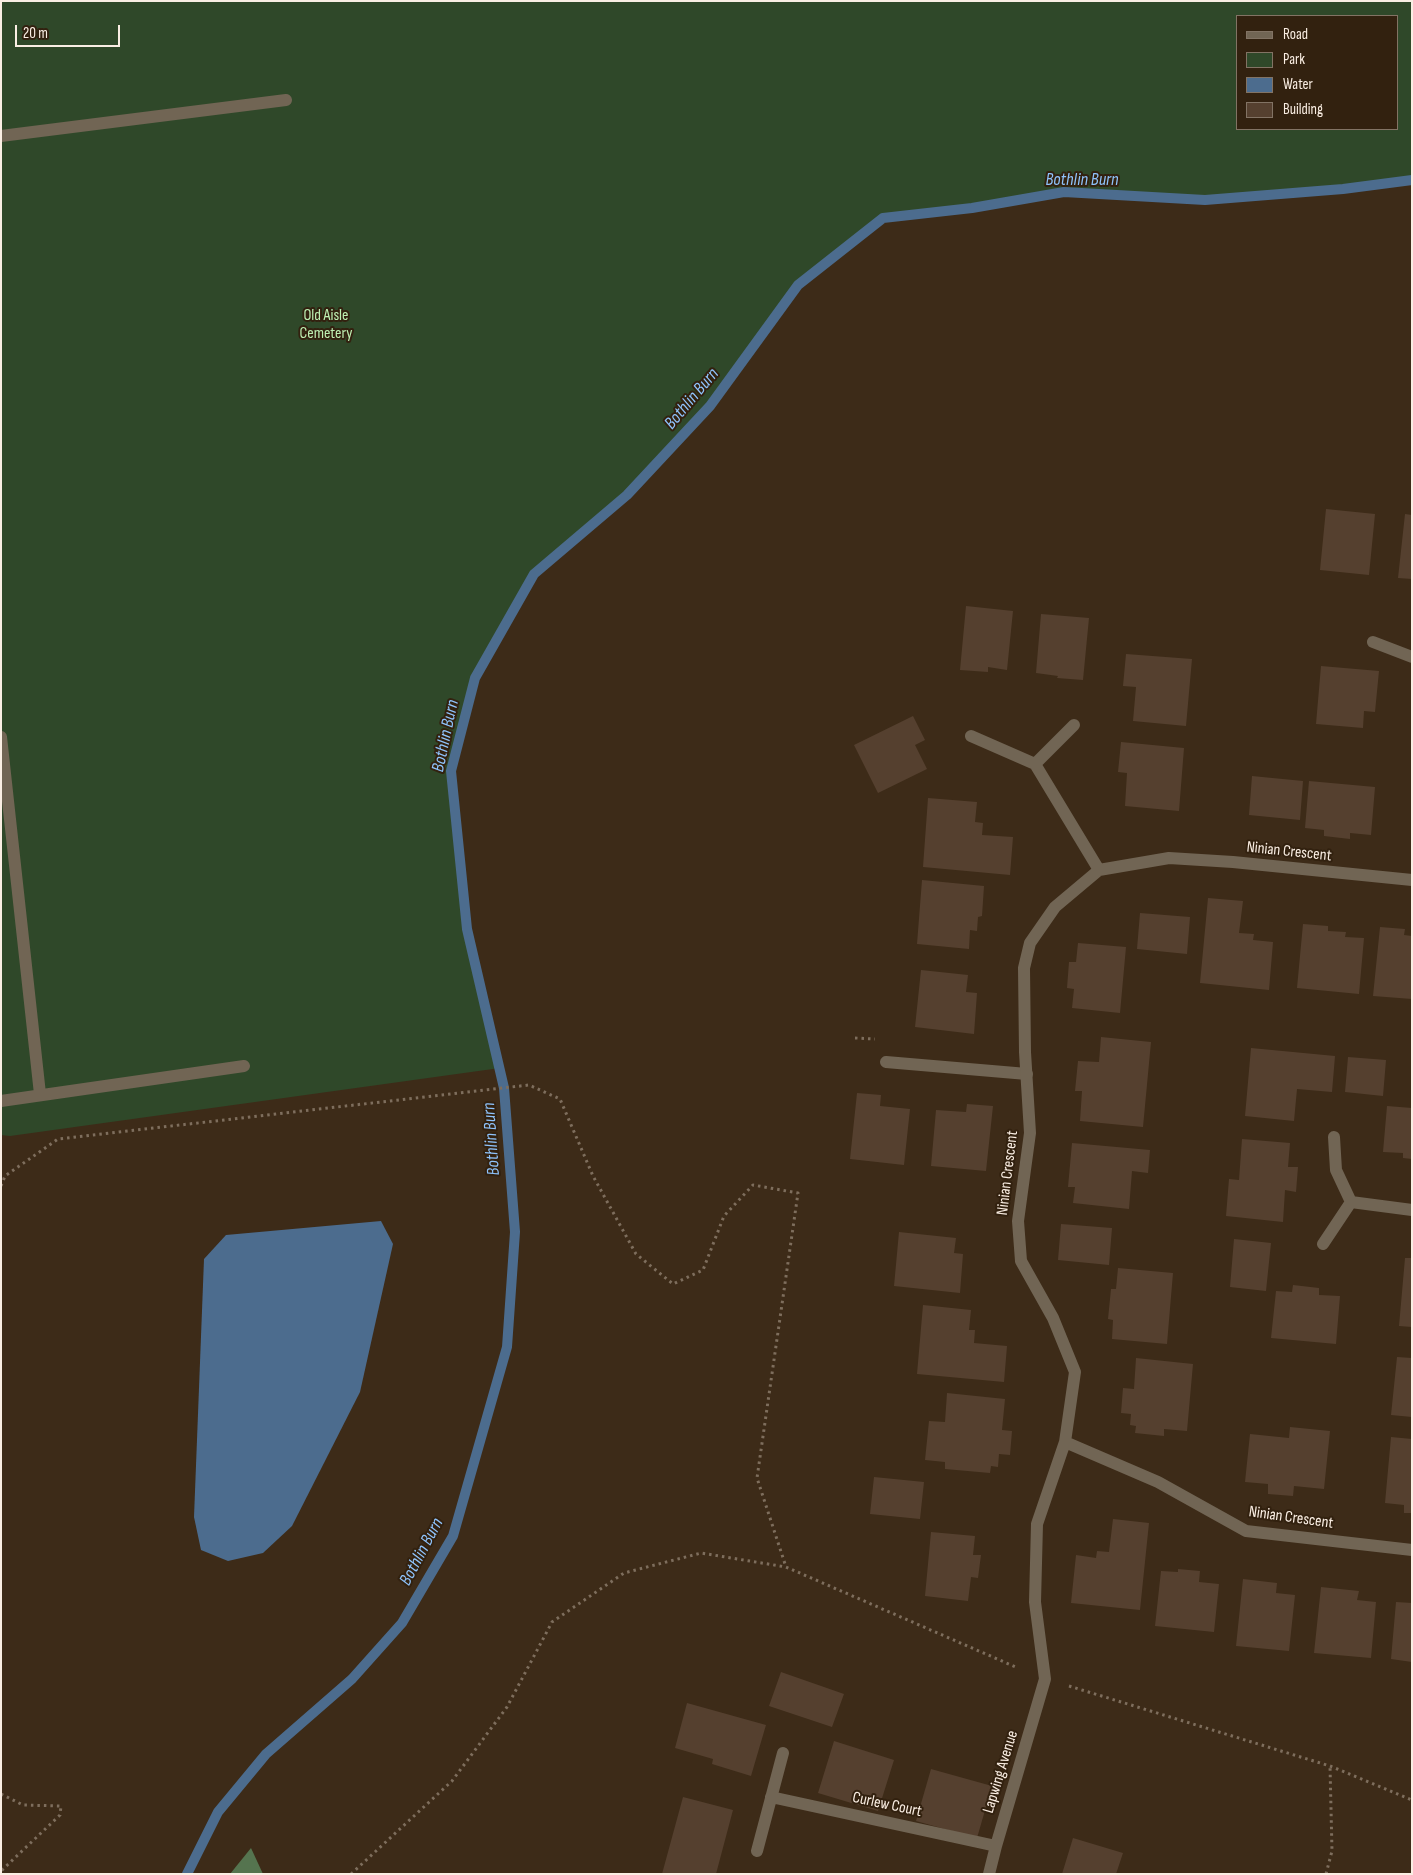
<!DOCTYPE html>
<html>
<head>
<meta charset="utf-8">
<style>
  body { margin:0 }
  #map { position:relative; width:1413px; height:1875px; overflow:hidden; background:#3d2b18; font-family:"Sofia Sans Condensed",sans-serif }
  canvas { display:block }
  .frame { position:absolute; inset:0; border:2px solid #faeee3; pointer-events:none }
  .legend { position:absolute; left:1236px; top:15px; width:162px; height:115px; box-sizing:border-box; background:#32210f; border:1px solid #827364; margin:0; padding:6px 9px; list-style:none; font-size:15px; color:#faeee3 }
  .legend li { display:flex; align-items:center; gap:10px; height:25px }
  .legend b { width:25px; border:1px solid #827364 }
  .scale { position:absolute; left:15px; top:25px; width:105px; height:22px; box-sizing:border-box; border:2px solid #faeee3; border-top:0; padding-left:6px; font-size:15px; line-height:18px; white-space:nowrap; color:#faeee3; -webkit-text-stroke:4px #32210f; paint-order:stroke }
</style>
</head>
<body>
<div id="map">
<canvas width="1413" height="1875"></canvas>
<div class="frame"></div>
<ul class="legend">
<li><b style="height:6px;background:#716554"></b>Road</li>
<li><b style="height:14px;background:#2f4829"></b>Park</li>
<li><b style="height:14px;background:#4c6c8e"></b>Water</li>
<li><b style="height:14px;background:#55402f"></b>Building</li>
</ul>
<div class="scale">20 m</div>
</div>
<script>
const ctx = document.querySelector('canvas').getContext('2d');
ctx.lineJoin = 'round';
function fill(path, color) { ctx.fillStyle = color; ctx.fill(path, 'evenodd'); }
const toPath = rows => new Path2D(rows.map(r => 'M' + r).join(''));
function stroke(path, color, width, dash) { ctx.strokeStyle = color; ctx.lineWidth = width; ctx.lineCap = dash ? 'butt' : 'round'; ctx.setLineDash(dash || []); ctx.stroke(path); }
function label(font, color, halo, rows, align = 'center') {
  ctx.font = font + ' "Sofia Sans Condensed",sans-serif'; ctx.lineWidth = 4; ctx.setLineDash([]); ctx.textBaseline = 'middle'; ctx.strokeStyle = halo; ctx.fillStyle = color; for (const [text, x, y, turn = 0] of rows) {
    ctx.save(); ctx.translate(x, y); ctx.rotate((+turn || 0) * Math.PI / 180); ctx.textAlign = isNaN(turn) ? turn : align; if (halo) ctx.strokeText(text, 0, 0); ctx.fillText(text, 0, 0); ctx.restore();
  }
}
const green = toPath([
  [1,1,1412,1,1412,179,1205,200,1064,192,883,218,798,285,710,406,627,495,534,574,475,678,451,771,467,929,500,1068,10,1136,1,1135],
  [1237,16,1397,16,1397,129,1237,129]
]);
const forest = toPath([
  [251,1848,263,1874,230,1874]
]);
const water = toPath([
  [381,1221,393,1244,360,1392,292,1526,263,1553,228,1561,201,1550,194,1517,204,1259,226,1235]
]);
const stream = toPath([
  [187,1874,218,1812,266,1754,352,1679,402,1623,453,1536,507,1347,515,1232,504,1088,467,929,451,771,475,678,534,574,627,495,710,406,798,285,883,218,972,208,1064,192,1205,200,1343,189,1412,180]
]);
const building = toPath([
  [1326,509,1375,514,1369,575,1320,570],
  [1405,514,1412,515,1412,579,1398,578],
  [966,606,1013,611,1007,670,988,667,988,672,960,670],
  [1041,614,1089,618,1083,680,1057,678,1058,676,1036,673],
  [1126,654,1192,659,1186,726,1133,721,1136,687,1123,686],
  [1321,666,1379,671,1375,712,1364,711,1363,728,1316,724],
  [913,716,925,740,915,745,927,769,878,793,854,745],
  [1121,742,1184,748,1179,811,1125,806,1127,773,1118,772],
  [1252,776,1303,781,1300,820,1249,815],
  [1309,781,1375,787,1371,835,1350,833,1350,839,1324,836,1324,830,1305,828],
  [928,798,977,802,975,822,983,823,982,835,1013,837,1010,875,923,867],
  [922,880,984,886,982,916,978,917,977,931,970,930,969,949,917,944],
  [1208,898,1243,901,1239,933,1254,934,1253,940,1273,942,1269,990,1200,983],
  [1140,913,1190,917,1187,954,1137,949],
  [1303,924,1328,926,1328,931,1346,932,1345,937,1364,938,1359,994,1297,988],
  [1380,927,1405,929,1404,935,1412,936,1412,999,1373,996],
  [1078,943,1126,947,1120,1013,1072,1008,1074,989,1067,988,1069,962,1076,962],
  [921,970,968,975,966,992,977,993,974,1034,915,1027],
  [1101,1037,1151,1042,1143,1127,1080,1121,1082,1091,1075,1091,1078,1061,1099,1062],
  [1251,1048,1335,1056,1332,1092,1297,1089,1294,1121,1245,1116],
  [1348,1057,1386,1060,1383,1096,1345,1092],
  [857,1093,881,1095,880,1106,910,1109,904,1165,850,1159],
  [967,1104,993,1106,986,1171,931,1166,936,1110,966,1112],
  [1387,1106,1412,1108,1412,1159,1403,1158,1403,1153,1383,1152],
  [1242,1139,1290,1143,1288,1167,1298,1167,1296,1192,1285,1190,1283,1222,1226,1216,1229,1179,1239,1180],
  [1072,1143,1150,1150,1148,1173,1132,1171,1129,1209,1073,1203,1075,1187,1068,1187],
  [1061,1224,1112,1228,1109,1265,1058,1260],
  [899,1232,956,1238,954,1253,963,1254,960,1293,894,1286],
  [1234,1239,1271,1243,1266,1291,1230,1287],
  [1405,1258,1412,1258,1412,1327,1399,1326],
  [1118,1268,1173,1273,1167,1344,1112,1339,1113,1320,1108,1319,1111,1289,1116,1289],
  [1293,1285,1319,1288,1319,1295,1340,1296,1336,1344,1271,1338,1276,1291,1292,1292],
  [923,1305,971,1310,969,1330,975,1330,974,1343,1007,1346,1004,1382,917,1374],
  [1397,1357,1412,1358,1412,1417,1391,1415],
  [1136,1358,1193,1364,1187,1431,1164,1429,1164,1436,1135,1433,1136,1426,1130,1425,1131,1414,1121,1413,1123,1388,1134,1389],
  [947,1393,1005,1399,1002,1430,1012,1431,1010,1455,999,1454,998,1467,991,1466,990,1473,945,1469,945,1462,925,1460,929,1421,945,1422],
  [1290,1427,1330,1431,1324,1489,1294,1486,1293,1496,1268,1494,1268,1484,1245,1482,1250,1434,1289,1438],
  [1391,1437,1412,1439,1412,1513,1404,1513,1404,1505,1385,1503],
  [874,1477,924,1482,920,1519,870,1514],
  [1113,1519,1149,1523,1140,1610,1071,1603,1076,1555,1096,1558,1097,1551,1109,1552],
  [931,1532,975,1536,973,1555,981,1555,978,1578,971,1577,968,1601,925,1596],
  [1178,1569,1200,1571,1199,1582,1219,1584,1214,1632,1155,1626,1161,1571,1178,1572],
  [1243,1579,1277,1583,1276,1593,1295,1595,1289,1651,1236,1646],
  [1321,1587,1359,1591,1357,1600,1376,1602,1371,1658,1314,1653],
  [1396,1602,1412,1603,1412,1662,1391,1659],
  [781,1672,844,1694,832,1727,769,1706],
  [687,1703,766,1725,751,1776,712,1764,713,1759,675,1748],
  [834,1741,894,1760,878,1811,818,1793],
  [931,1769,992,1786,977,1838,916,1821],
  [683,1797,733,1810,716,1874,662,1874],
  [1073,1838,1123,1853,1116,1874,1062,1874]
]);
const path = toPath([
  [855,1038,875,1039],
  [1,1186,5,1176,58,1139,529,1085,560,1099,593,1176,636,1254,673,1284,703,1270,724,1216,753,1185,798,1193,757,1478,786,1567],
  [1069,1686,1330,1766,1412,1800],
  [1,1794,23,1805,61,1806,60,1815,1,1871],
  [351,1874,452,1781,507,1707,552,1622,624,1573,701,1553,786,1567,1018,1668],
  [1326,1874,1332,1851,1330,1766]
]);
const lane = toPath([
  [1,136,286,100],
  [1,737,40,1094],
  [886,1062,1027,1074],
  [1,1101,244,1066]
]);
const street = toPath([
  [1373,642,1412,657],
  [971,736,1035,764,1099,870],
  [1035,764,1074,725],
  [1334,1137,1336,1170,1351,1202,1412,1210],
  [1323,1244,1351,1202],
  [1065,1442,1158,1482,1246,1531,1412,1550],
  [771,1797,996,1846],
  [757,1851,783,1753],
  [989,1874,996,1846,1045,1679,1035,1602,1037,1524,1065,1442,1075,1372,1053,1318,1021,1261,1018,1221,1030,1133,1025,1052,1024,968,1030,943,1055,907,1099,870,1169,858,1233,862,1412,880]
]);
const parkNames = [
  ["Old Aisle",326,316],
  ["Cemetery",326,334]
];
const streetNames = [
  ["Ninian Crescent",1289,852,6],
  ["Ninian Crescent",1008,1173,-83],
  ["Ninian Crescent",1291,1518,8],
  ["Lapwing Avenue",1001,1772,-73],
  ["Curlew Court",887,1805,12]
];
const waterNames = [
  ["Bothlin Burn",1082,180],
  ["Bothlin Burn",692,399,-50],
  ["Bothlin Burn",446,736,-78],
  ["Bothlin Burn",492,1139,-94],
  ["Bothlin Burn",422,1552,-62]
];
fill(green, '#2f4829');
fill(forest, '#55744f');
fill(water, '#4c6c8e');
stroke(stream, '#4c6c8e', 10);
fill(building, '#55402f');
stroke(path, '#7e6e5d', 3, [2.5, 4]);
stroke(lane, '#716554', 12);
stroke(street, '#716554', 12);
label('16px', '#bdefb2', '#32210f', parkNames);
label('16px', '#faeee3', '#32210f', streetNames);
label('italic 18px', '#8fc3fb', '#32210f', waterNames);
</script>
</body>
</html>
